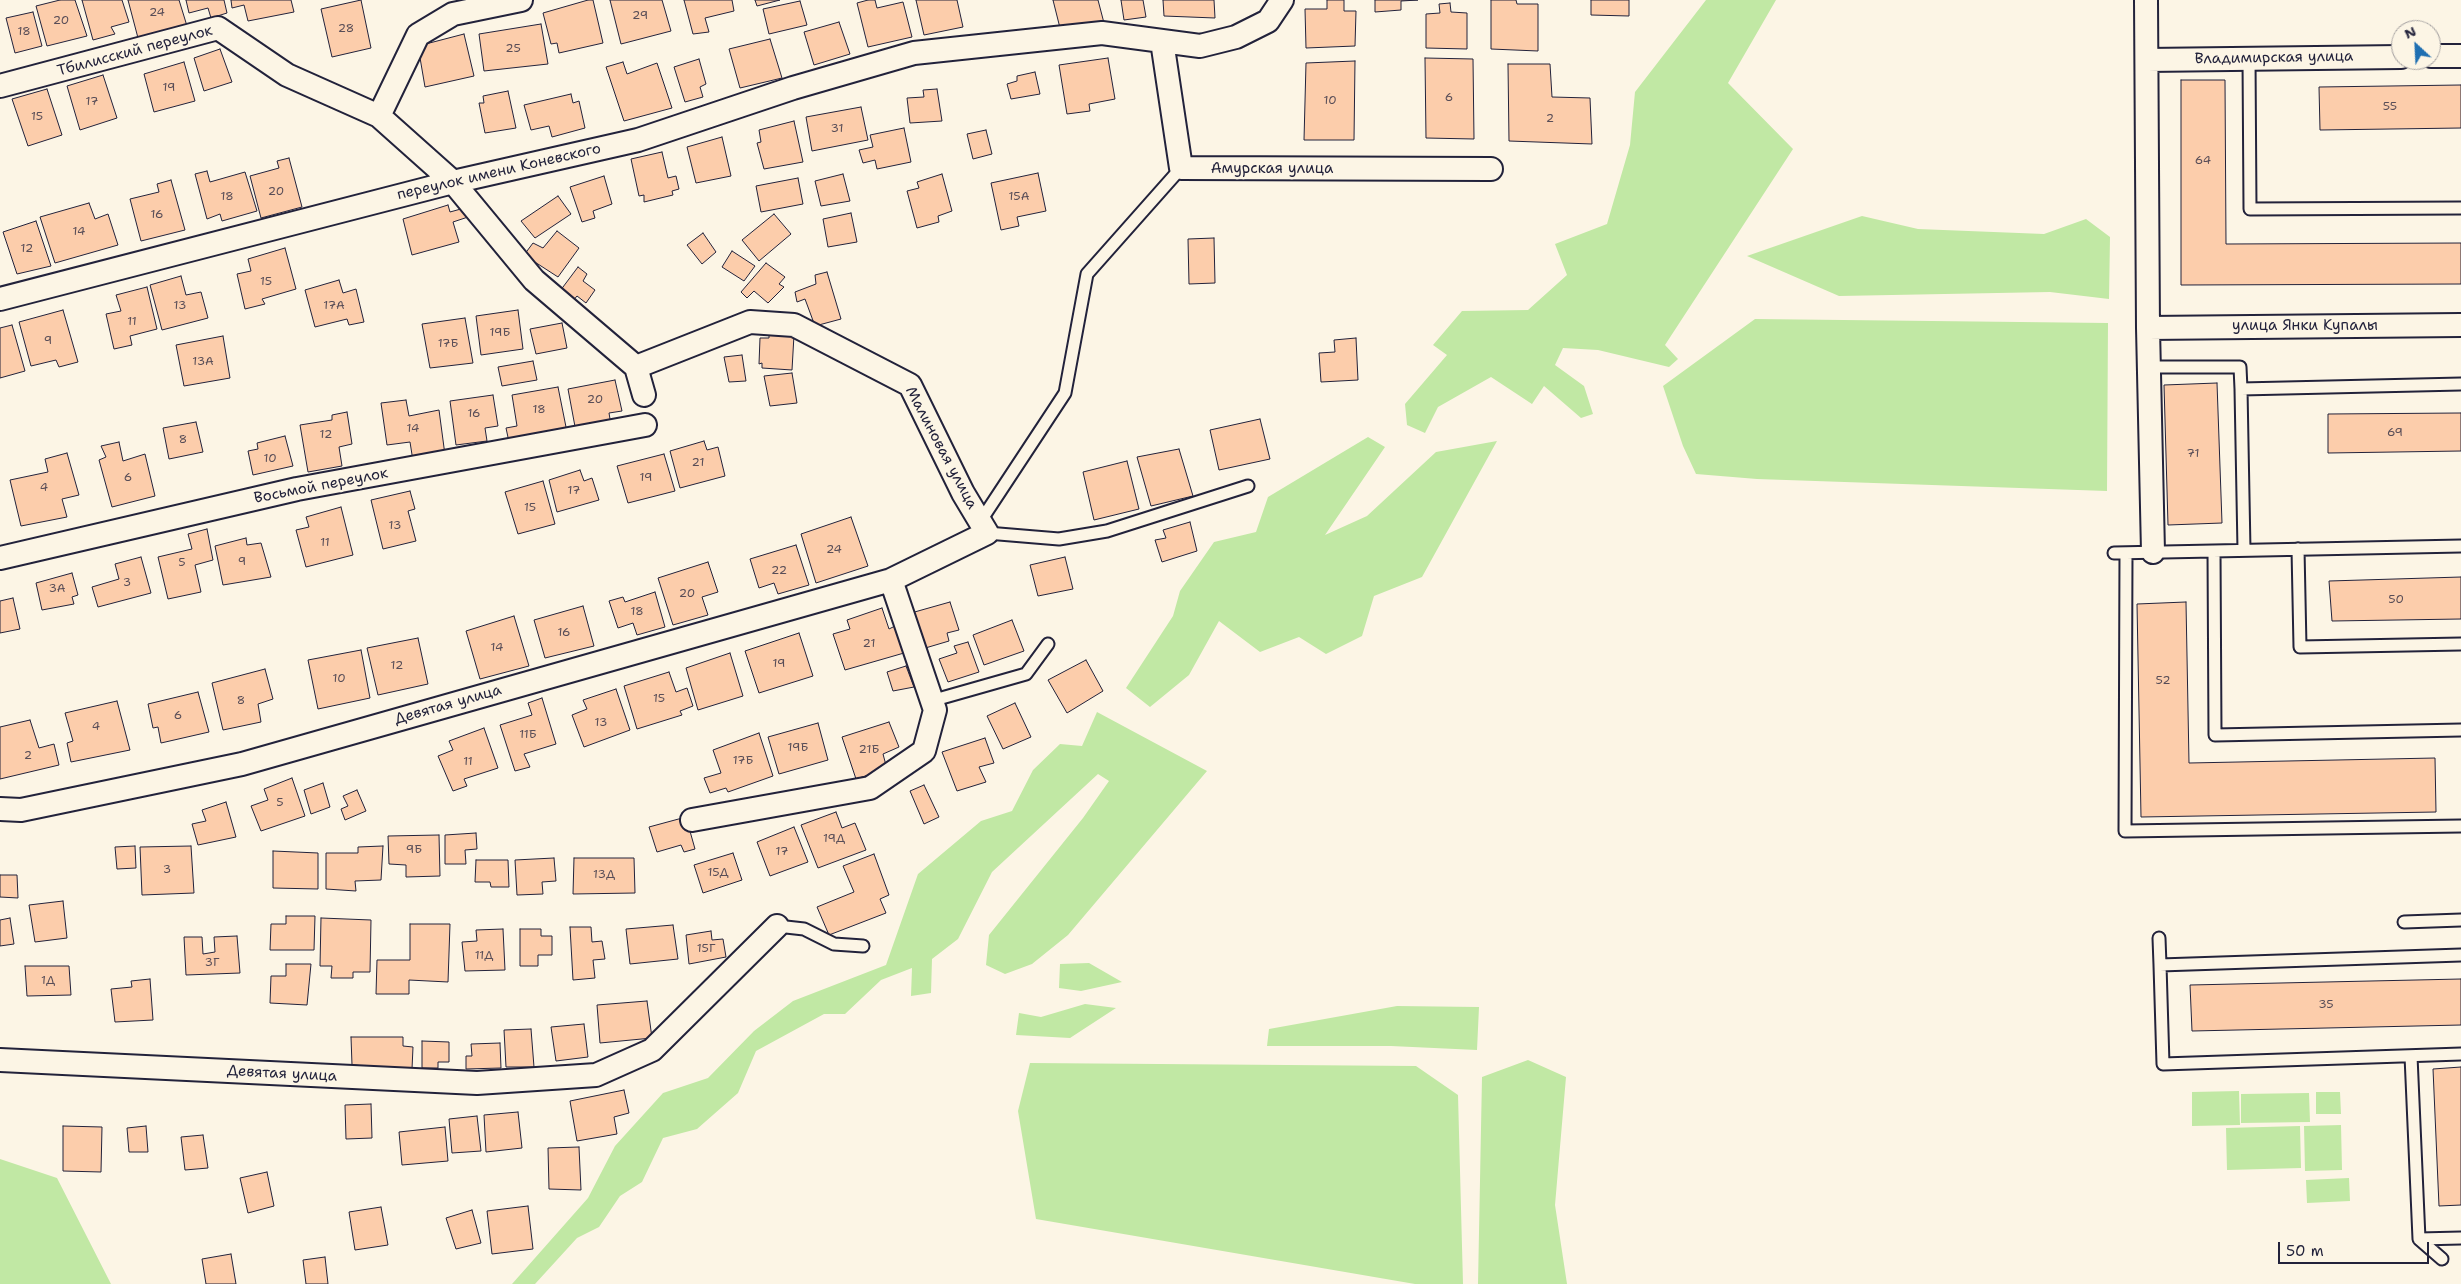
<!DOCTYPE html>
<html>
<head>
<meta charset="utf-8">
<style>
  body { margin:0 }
  #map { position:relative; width:2461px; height:1284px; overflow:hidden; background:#fcf5e5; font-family:"Shantell Sans",sans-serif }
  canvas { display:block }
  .north { position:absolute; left:2391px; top:20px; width:50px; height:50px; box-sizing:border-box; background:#fcf5e5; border:1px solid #a5a1a1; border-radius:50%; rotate:335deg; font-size:14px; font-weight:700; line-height:20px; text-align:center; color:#22223b }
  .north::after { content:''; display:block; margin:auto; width:18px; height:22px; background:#1f6fb2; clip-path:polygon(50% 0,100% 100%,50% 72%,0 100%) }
  .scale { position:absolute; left:2278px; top:1242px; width:151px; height:22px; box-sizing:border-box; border:2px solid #22223b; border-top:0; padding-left:6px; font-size:15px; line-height:18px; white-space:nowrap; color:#22223b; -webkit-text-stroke:4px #fcf5e5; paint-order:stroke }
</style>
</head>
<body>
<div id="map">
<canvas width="2461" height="1284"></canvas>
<div class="north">N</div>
<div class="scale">50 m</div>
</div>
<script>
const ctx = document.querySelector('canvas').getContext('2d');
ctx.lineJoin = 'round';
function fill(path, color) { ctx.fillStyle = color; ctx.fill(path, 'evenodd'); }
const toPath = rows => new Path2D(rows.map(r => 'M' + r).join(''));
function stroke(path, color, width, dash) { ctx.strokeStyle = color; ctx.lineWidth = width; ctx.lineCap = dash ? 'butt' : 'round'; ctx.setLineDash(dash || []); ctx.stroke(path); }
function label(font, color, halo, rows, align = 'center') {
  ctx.font = font + ' "Shantell Sans",sans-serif'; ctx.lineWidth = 4.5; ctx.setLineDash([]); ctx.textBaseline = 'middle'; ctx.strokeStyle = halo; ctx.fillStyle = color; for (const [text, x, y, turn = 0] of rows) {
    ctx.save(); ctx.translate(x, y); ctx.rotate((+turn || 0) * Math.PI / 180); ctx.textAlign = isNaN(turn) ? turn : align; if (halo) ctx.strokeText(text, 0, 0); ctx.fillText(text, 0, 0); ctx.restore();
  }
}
const green = toPath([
  [1706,0,1776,0,1728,83,1793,149,1665,345,1678,359,1669,367,1598,350,1563,348,1555,365,1584,386,1593,414,1581,418,1544,386,1532,404,1491,377,1438,407,1425,433,1407,425,1405,404,1447,355,1433,345,1462,311,1528,310,1567,275,1555,244,1607,224,1630,145,1635,92],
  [1862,216,1918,229,2044,234,2086,219,2110,237,2109,299,2050,292,1839,296,1747,256],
  [1755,319,2108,323,2107,491,1757,479,1696,474,1683,446,1663,386],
  [1368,437,1385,447,1325,535,1367,516,1436,452,1497,441,1422,577,1374,596,1362,636,1326,654,1299,637,1260,652,1219,621,1189,675,1150,707,1126,688,1173,616,1180,591,1214,542,1256,532,1268,497],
  [1097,712,1207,771,1068,935,1032,964,1005,974,986,965,989,935,1083,818,1109,781,1098,774,992,872,958,939,932,959,931,993,911,996,912,968,881,980,845,1014,824,1014,756,1051,738,1093,697,1129,663,1138,642,1182,620,1196,599,1227,577,1238,535,1284,512,1284,588,1198,615,1146,663,1093,708,1078,754,1031,793,1001,886,965,918,874,981,821,1012,811,1033,770,1060,744,1082,746],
  [1089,963,1122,982,1081,991,1059,988,1060,964],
  [1085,1004,1116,1008,1070,1038,1016,1035,1019,1013,1041,1017],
  [1397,1006,1479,1007,1477,1050,1391,1046,1267,1046,1269,1029],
  [1528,1060,1566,1077,1555,1205,1567,1284,1478,1284,1482,1077],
  [1030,1063,1416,1066,1458,1095,1463,1284,1415,1284,1036,1219,1018,1111],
  [2239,1091,2240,1125,2192,1126,2192,1092],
  [2316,1092,2340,1092,2341,1114,2316,1114],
  [2309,1093,2310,1122,2241,1123,2241,1094],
  [2341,1125,2342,1170,2305,1171,2304,1126],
  [2300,1126,2301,1168,2227,1170,2226,1128],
  [0,1159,57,1178,111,1284,0,1284],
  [2349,1178,2350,1201,2307,1203,2306,1180]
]);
const building = toPath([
  [60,0,75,0,87,36,47,46,36,6,60,0],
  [82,0,122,0,129,22,111,27,115,34,93,40,82,0],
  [128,0,179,0,187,26,138,38,128,0],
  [186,0,224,0,227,13,211,18,208,8,189,13,186,0],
  [231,0,291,0,294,12,248,21,244,5,232,8,231,0],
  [361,0,371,48,332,57,321,9,361,0],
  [588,0,593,0,603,43,559,53,557,43,551,44,543,13,588,0],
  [610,0,662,0,671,31,621,44,610,0],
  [684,0,732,0,734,11,705,18,709,32,693,34,684,0],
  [755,0,780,0,757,6,755,0],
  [868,0,875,0,877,8,903,2,912,37,868,47,857,3,868,0],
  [916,0,957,0,963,27,924,35,916,0],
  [1053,0,1098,0,1104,23,1061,32,1053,0],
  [1121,0,1143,0,1146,17,1124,20,1121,0],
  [1163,0,1214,0,1215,18,1164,16,1163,0],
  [1327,0,1344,0,1344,11,1356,11,1355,46,1306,48,1305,9,1327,9,1327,0],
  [1375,0,1418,0,1401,1,1401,10,1375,12,1375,0],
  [1491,0,1516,0,1517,4,1538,4,1538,51,1491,49,1491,0],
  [1591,0,1629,0,1629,16,1591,15,1591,0],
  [800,1,807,25,769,34,763,9,800,1],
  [1450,3,1451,12,1467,13,1467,49,1426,48,1426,14,1440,13,1439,4,1450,3],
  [33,12,42,46,15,53,6,18,33,12],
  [839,22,850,54,814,65,804,32,839,22],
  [541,24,548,64,484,71,479,34,541,24],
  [464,34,474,76,425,87,418,46,464,34],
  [770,39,782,78,740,88,729,49,770,39],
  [220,49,232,82,204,91,194,58,220,49],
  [1108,58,1115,99,1089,104,1090,111,1067,114,1059,65,1108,58],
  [1425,58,1473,59,1474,139,1426,138,1425,58],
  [699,59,706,84,700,87,703,97,685,102,674,67,699,59],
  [1355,61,1354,140,1304,140,1306,63,1355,61],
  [184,62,195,101,154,112,144,74,184,62],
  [623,62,627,74,657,63,672,108,624,121,606,67,623,62],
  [1508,64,1550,64,1552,97,1590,98,1592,144,1509,141,1508,64],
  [1035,72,1040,94,1011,99,1007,84,1017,81,1017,76,1035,72],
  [103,75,117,118,80,130,67,86,103,75],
  [2181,80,2225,80,2226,244,2461,243,2461,284,2181,285,2181,80],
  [2461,85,2461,128,2320,130,2319,87,2461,85],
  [47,89,62,135,28,146,12,99,47,89],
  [937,89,942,121,910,123,907,98,924,97,923,90,937,89],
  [508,91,516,128,485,133,479,103,484,103,483,96,508,91],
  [571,94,573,103,579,101,585,128,552,137,549,126,531,130,524,105,571,94],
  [861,107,868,140,812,151,806,117,861,107],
  [794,121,803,162,764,169,757,143,761,142,759,130,794,121],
  [904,128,911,162,877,169,875,160,863,163,859,150,873,147,870,135,904,128],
  [986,130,992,154,973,159,967,134,986,130],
  [722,137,731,176,696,183,687,147,722,137],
  [662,152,668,178,676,176,679,189,672,191,673,195,644,202,644,195,639,196,631,159,662,152],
  [289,158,302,207,261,218,250,176,279,168,277,161,289,158],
  [207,171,210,182,245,172,257,211,222,221,220,214,207,219,195,174,207,171],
  [1038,173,1046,211,1017,217,1019,226,1001,230,991,183,1038,173],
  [843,174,850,201,821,206,815,181,843,174],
  [942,174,952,211,938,216,939,222,917,228,907,191,919,188,917,182,942,174],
  [604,176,612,204,593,211,595,218,582,222,570,187,604,176],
  [798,178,803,204,761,212,756,186,798,178],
  [171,180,185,230,141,241,130,199,159,192,157,184,171,180],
  [558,196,571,214,535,238,521,221,558,196],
  [89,203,95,219,108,214,118,245,55,263,40,217,89,203],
  [448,205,450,212,468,207,471,216,453,222,459,242,412,255,403,219,448,205],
  [851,213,857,242,828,247,823,219,851,213],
  [774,214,791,234,759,261,742,240,774,214],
  [36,221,51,266,17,274,3,232,36,221],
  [557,231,579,248,558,277,524,255,533,243,543,248,557,231],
  [703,233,716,252,702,264,687,245,703,233],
  [1214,238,1215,283,1189,284,1188,239,1214,238],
  [285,248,296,289,262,299,265,304,245,309,237,274,251,271,248,259,285,248],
  [732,251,755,266,744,281,722,267,732,251],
  [766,263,785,277,779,284,784,287,768,303,754,291,747,298,741,292,766,263],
  [578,267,587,274,583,281,595,290,586,303,577,296,572,302,560,291,578,267],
  [827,272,841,319,815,326,805,299,797,302,795,292,816,284,815,275,827,272],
  [181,276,186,295,201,292,208,318,162,330,150,285,181,276],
  [339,280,343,293,356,289,364,322,349,325,347,319,315,327,305,290,339,280],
  [147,287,157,329,130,336,132,345,114,349,106,314,121,311,116,295,147,287],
  [63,310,78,362,59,367,56,360,31,366,19,322,63,310],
  [518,310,523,349,481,355,476,316,518,310],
  [465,318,473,363,430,368,422,324,465,318],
  [562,323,567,348,536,354,530,329,562,323],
  [12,325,25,371,0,378,0,328,12,325],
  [769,334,794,335,792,370,762,368,762,363,759,364,760,338,769,338,769,334],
  [223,336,230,378,184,386,176,345,223,336],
  [1356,338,1358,380,1321,382,1319,353,1335,352,1334,340,1356,338],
  [742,355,746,381,729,382,724,357,742,355],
  [533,361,537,380,502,386,498,367,533,361],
  [792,373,797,403,770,406,764,376,792,373],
  [615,380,622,411,609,413,611,425,576,432,568,389,615,380],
  [2217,383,2222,523,2168,525,2164,385,2217,383],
  [558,387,567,432,509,442,506,428,517,426,512,395,558,387],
  [493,395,498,426,485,428,487,441,456,445,450,401,493,395],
  [406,400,409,416,439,410,445,455,413,461,410,442,387,445,381,403,406,400],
  [347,412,352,444,339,447,342,466,308,472,300,425,332,420,332,415,347,412],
  [2461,413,2461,451,2328,453,2328,414,2461,413],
  [1260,419,1270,459,1219,470,1210,430,1260,419],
  [196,422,203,452,169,459,163,428,196,422],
  [285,436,293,466,253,475,248,451,258,449,257,443,285,436],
  [704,441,707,450,718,447,725,476,680,488,670,451,704,441],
  [119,442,123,461,145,454,155,496,112,507,99,460,106,457,101,446,119,442],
  [1179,449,1193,496,1151,506,1137,457,1179,449],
  [67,453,79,495,62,499,67,517,21,526,10,480,48,472,45,459,67,453],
  [664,454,675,491,628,503,617,466,664,454],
  [1127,461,1139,509,1094,520,1083,472,1127,461],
  [580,470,584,481,592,478,599,500,557,512,549,480,580,470],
  [543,481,555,524,518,534,505,492,543,481],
  [410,491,415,509,408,511,416,541,383,549,371,500,410,491],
  [341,507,353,555,306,567,296,530,309,527,306,517,341,507],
  [851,517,868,566,816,583,801,534,851,517],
  [1190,522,1197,551,1162,562,1155,540,1166,538,1163,530,1190,522],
  [207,529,213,560,195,565,201,592,168,599,158,557,192,549,188,534,207,529],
  [246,538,247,545,261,543,271,577,223,585,215,546,246,538],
  [796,545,809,585,778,594,774,583,759,588,750,559,796,545],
  [141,557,151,593,98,607,92,587,119,579,115,564,141,557],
  [1065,557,1073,589,1038,596,1030,565,1065,557],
  [708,562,718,592,702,597,708,615,673,625,658,578,708,562],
  [72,573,78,595,72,597,74,604,42,610,36,583,72,573],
  [2461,577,2461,619,2332,621,2329,581,2461,577],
  [655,592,665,627,637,635,633,623,618,628,609,601,623,597,625,602,655,592],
  [13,598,20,629,0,633,0,601,13,598],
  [950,602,959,630,947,633,949,641,922,649,911,613,950,602],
  [2186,602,2189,763,2435,758,2436,812,2141,817,2137,604,2186,602],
  [583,606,594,646,545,658,534,620,583,606],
  [882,608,889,629,895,626,904,653,845,670,833,634,850,629,847,620,882,608],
  [514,616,529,666,480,679,466,631,514,616],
  [1012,620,1024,651,984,665,973,635,1012,620],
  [799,633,813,676,759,693,745,651,799,633],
  [418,638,428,684,378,695,367,648,418,638],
  [968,642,979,672,948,682,939,659,957,653,954,646,968,642],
  [361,650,370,698,318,709,308,660,361,650],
  [730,653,743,696,698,710,686,668,730,653],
  [1086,660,1103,691,1067,713,1048,680,1086,660],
  [906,666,914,687,893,691,887,672,906,666],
  [265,669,273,699,258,704,261,722,223,730,212,683,265,669],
  [669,672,676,692,687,688,693,706,680,711,682,715,637,729,624,686,669,672],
  [616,689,630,730,584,747,572,715,587,709,583,700,616,689],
  [198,692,209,732,161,743,158,727,153,728,148,704,198,692],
  [542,698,556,744,524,754,530,767,515,771,500,725,532,715,528,703,542,698],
  [117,701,130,750,71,762,67,743,73,741,65,713,117,701],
  [1015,703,1031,737,1003,749,987,716,1015,703],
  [30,720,39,748,54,744,59,765,0,779,0,727,30,720],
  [889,722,899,747,883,754,887,769,856,779,842,737,889,722],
  [818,723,828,760,779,774,768,737,818,723],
  [484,728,498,768,464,779,467,786,453,791,438,756,453,750,449,741,484,728],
  [759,733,773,776,728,792,726,788,710,793,704,778,721,773,713,750,759,733],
  [985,738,994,763,979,767,986,782,957,791,942,752,985,738],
  [292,778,305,816,261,831,251,806,268,800,264,789,292,778],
  [323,783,330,807,311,814,304,790,323,783],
  [924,785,939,817,924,824,910,791,924,785],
  [357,790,366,811,345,820,341,809,348,806,343,796,357,790],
  [226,802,236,837,198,845,192,824,206,821,202,810,226,802],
  [836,812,842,828,855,823,866,850,818,868,801,825,836,812],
  [686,817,695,849,684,852,681,845,657,852,649,827,686,817],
  [794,827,808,862,770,876,757,842,794,827],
  [476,833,477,849,465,850,466,864,445,864,445,835,476,833],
  [439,835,440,876,406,877,406,865,389,864,388,836,439,835],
  [135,846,136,868,117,869,115,847,135,846],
  [191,846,194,893,142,895,140,847,191,846],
  [383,846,381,880,355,881,356,891,326,889,326,853,358,853,358,847,383,846],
  [273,851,318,853,318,889,273,888,273,851],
  [733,853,742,880,703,893,694,865,733,853],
  [874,854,889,895,880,899,886,913,829,935,817,907,854,892,843,866,874,854],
  [554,858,556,881,542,882,543,894,517,895,515,860,554,858],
  [574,858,634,858,635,893,573,894,574,858],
  [476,860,508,860,509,887,491,887,490,882,475,882,476,860],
  [0,875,17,875,18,898,0,897,0,875],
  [63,901,67,938,35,942,29,905,63,901],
  [286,916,315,916,314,950,270,950,271,924,286,924,286,916],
  [10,918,14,944,0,946,0,920,10,918],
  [321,918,371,920,370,972,353,972,353,978,331,978,332,966,320,966,321,918],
  [410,924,450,924,448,982,409,980,409,994,376,994,377,960,410,960,410,924],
  [673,925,678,959,630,964,626,929,673,925],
  [570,927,591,927,592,942,602,941,605,959,593,960,595,978,573,980,570,927],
  [503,929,505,970,465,971,462,942,477,941,476,930,503,929],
  [520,929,541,929,541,936,552,936,552,955,538,955,538,966,520,966,520,929],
  [711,931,712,940,723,939,726,957,689,964,686,935,711,931],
  [237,936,240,973,186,975,184,937,202,937,203,954,215,952,214,937,237,936],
  [286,964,311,964,307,1005,270,1003,271,976,286,976,286,964],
  [25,966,69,966,71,995,27,996,25,966],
  [150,979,153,1020,115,1022,111,989,132,987,131,981,150,979],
  [2461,979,2461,1025,2192,1031,2190,985,2461,979],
  [647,1001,652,1038,600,1043,597,1005,647,1001],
  [584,1024,588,1057,556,1061,551,1027,584,1024],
  [531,1029,534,1067,506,1067,504,1030,531,1029],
  [351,1037,403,1037,403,1046,413,1047,412,1069,352,1065,351,1037],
  [422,1041,449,1042,449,1062,438,1062,438,1068,422,1068,422,1041],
  [500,1043,501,1068,466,1069,466,1056,472,1056,471,1044,500,1043],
  [2461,1067,2461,1205,2439,1206,2433,1069,2461,1067],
  [624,1090,629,1113,614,1117,617,1134,577,1141,570,1101,624,1090],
  [371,1104,372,1138,346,1139,345,1105,371,1104],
  [518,1112,522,1148,486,1152,484,1115,518,1112],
  [477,1116,481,1151,452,1153,449,1119,477,1116],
  [63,1126,102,1127,101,1172,63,1171,63,1126],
  [146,1126,148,1152,129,1152,127,1128,146,1126],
  [445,1127,448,1161,402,1165,399,1132,445,1127],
  [203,1135,208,1168,185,1170,181,1137,203,1135],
  [579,1147,581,1190,549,1189,548,1148,579,1147],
  [267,1172,274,1206,248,1213,240,1178,267,1172],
  [528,1206,533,1249,492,1254,487,1211,528,1206],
  [381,1207,388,1245,355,1250,349,1212,381,1207],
  [472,1210,481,1243,456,1249,446,1218,472,1210],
  [231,1254,236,1284,206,1284,202,1259,231,1254],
  [325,1257,328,1284,306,1284,303,1260,325,1257]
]);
const lane = toPath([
  [2249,58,2250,209,2461,208],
  [2149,367,2240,367,2241,389],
  [980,522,1065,393,1087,274,1181,168],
  [987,533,1059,539,1107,531,1248,486],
  [2298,549,2300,647,2461,644],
  [2244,550,2241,389,2461,384],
  [2214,551,2215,735,2461,730],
  [2114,553,2461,546],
  [2126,553,2125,831,2461,826],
  [931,701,1026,674,1048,644],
  [2404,922,2461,920],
  [777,926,804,929,834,944,863,946],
  [2159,938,2160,965],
  [2461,955,2160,965,2163,1064,2461,1054],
  [2411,1056,2419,1239,2461,1238],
  [2419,1239,2442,1259]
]);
const street = toPath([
  [2146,0,2148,328,2153,552],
  [1162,41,1181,168,1491,169],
  [2431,56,2461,56],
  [2147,60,2401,57],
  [0,86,218,28,287,75,379,116,418,35,453,14,521,0],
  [379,116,453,182,534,280,636,367,644,395],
  [0,299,453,182,638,140,793,88,914,53,1102,33,1200,46,1236,37,1268,21,1282,0],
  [2148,328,2461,325],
  [0,558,297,489,645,425],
  [0,809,21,810,242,764,891,580,987,533,963,493,910,385,794,325,750,322,636,367],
  [692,820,870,788,924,751,935,710,891,580],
  [0,1060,477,1083,596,1075,652,1050,777,926]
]);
const numberNames = [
  ["24",157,13],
  ["29",640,16],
  ["20",61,21],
  ["28",346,29],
  ["18",24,32],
  ["25",513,49],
  ["19",169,88],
  ["6",1449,98],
  ["10",1330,101],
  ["17",92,102],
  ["55",2390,107],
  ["15",37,117],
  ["2",1550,119],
  ["31",837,129],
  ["64",2203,161],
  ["20",276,192],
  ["18",227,197],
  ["15А",1019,197],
  ["16",157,215],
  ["14",79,232],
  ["12",27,249],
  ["15",266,282],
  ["13",180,306],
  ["17А",334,306],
  ["11",132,322],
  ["19Б",500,333],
  ["9",48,341],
  ["17Б",448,344],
  ["13А",203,362],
  ["20",595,400],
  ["18",539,410],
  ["16",474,414],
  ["14",413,429],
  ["69",2395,433],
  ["12",326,435],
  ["8",183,440],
  ["71",2193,454],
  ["10",270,459],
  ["21",698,463],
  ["6",128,478],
  ["19",646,478],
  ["4",44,488],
  ["17",574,491],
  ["15",530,508],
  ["13",395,526],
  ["11",325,543],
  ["24",834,550],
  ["9",242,562],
  ["5",182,563],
  ["22",779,571],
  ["3",127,583],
  ["3А",57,589],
  ["20",687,594],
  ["50",2396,600],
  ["18",637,612],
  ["16",564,633],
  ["21",869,644],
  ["14",497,648],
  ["19",779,664],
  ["12",397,666],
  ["10",339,679],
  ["52",2163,681],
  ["15",659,699],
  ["8",241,701],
  ["6",178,716],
  ["13",601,723],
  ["4",96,727],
  ["11Б",528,735],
  ["19Б",798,748],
  ["21Б",869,750],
  ["2",28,756],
  ["17Б",743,761],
  ["11",468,762],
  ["5",280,803],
  ["19Д",834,839],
  ["9Б",414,850],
  ["17",782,852],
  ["3",167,870],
  ["15Д",718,873],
  ["13Д",604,875],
  ["15Г",706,949],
  ["11Д",484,956],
  ["3Г",212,963],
  ["1Д",48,981],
  ["35",2326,1005]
];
const streetNames = [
  ["Тбилисский переулок",135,51,-15],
  ["Владимирская улица",2274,58,-1],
  ["Амурская улица",1272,169],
  ["переулок имени Коневского",499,172,-13],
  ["улица Янки Купалы",2305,326],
  ["Малиновая улица",941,448,62],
  ["Восьмой переулок",321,486,-11],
  ["Девятая улица",448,705,-16],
  ["Девятая улица",282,1074,3]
];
fill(green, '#c1e8a4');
fill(building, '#fccdab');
stroke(building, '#22223b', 1);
stroke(lane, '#22223b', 15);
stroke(street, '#22223b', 26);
stroke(lane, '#fcf5e5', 11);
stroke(street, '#fcf5e5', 22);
label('12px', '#584d57', null, numberNames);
label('15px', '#22223b', '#fcf5e5', streetNames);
</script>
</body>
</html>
